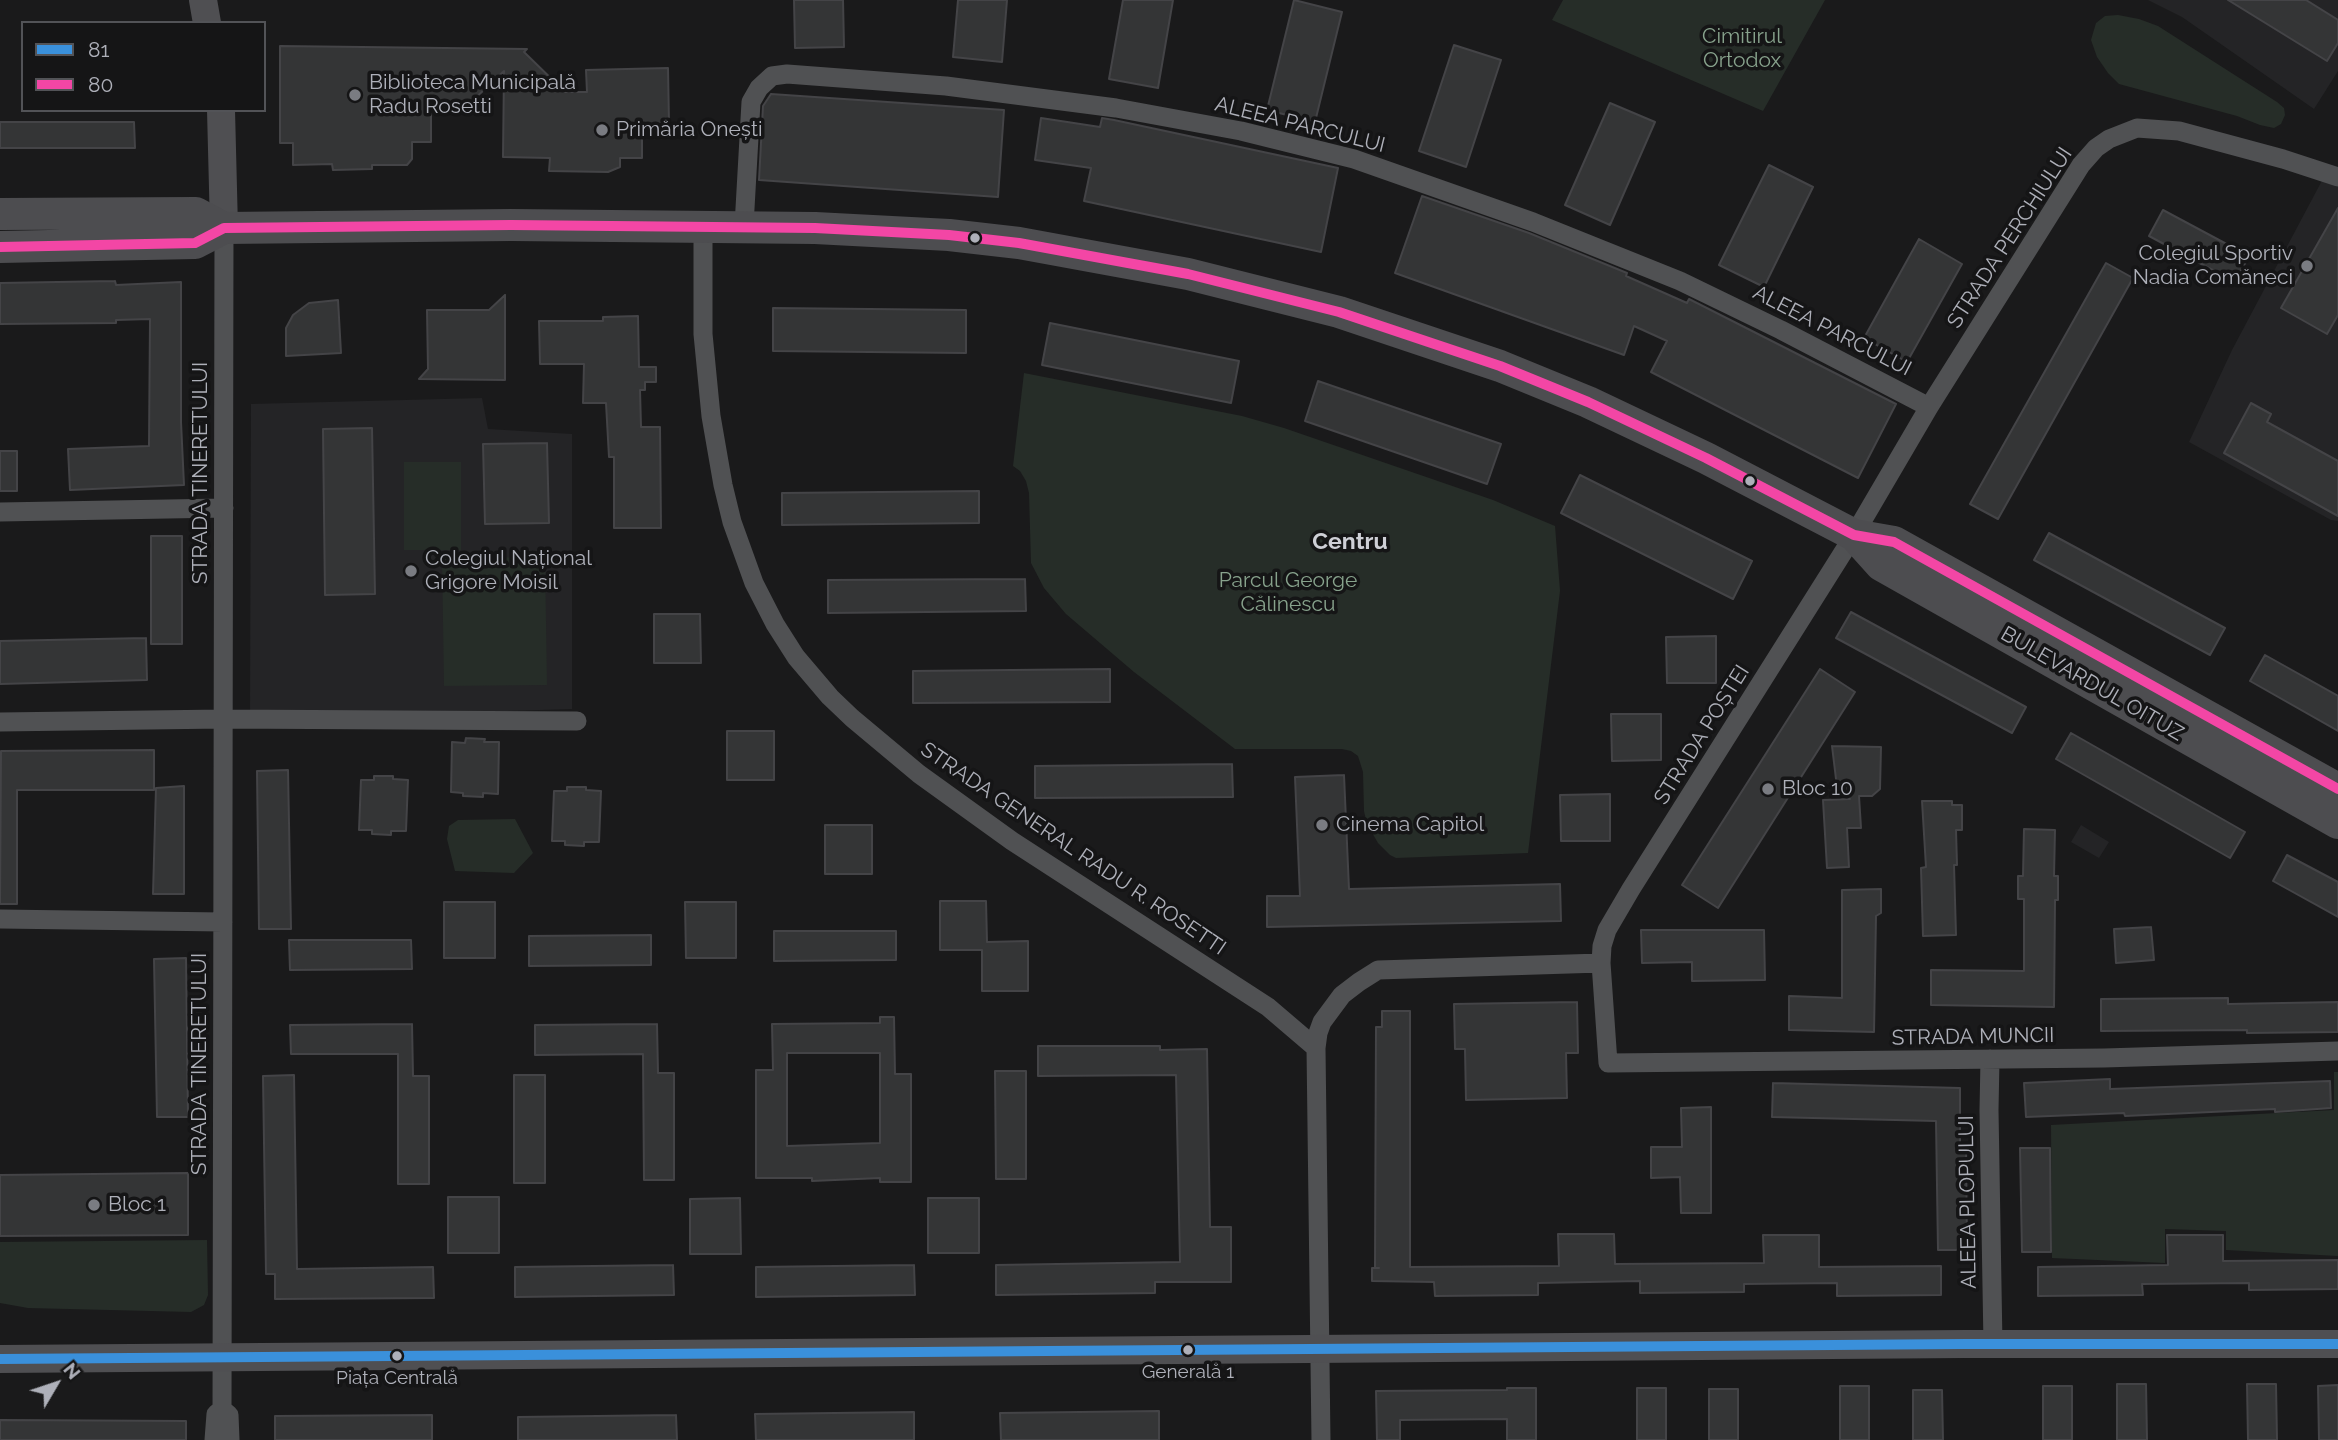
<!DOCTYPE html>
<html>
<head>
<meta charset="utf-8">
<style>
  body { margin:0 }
  #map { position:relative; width:2338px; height:1440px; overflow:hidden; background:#1a1a1b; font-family:Raleway,sans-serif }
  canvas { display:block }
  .legend { position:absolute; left:21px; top:21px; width:245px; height:91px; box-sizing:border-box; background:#151516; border:2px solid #525357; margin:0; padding:9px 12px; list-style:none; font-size:21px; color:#aeb0b9 }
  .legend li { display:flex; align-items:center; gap:14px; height:35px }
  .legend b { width:35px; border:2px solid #525357 }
  .north { position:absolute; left:21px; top:1349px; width:70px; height:70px; -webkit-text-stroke:5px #151516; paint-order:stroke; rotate:51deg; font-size:19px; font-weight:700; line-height:28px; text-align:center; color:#aeb0b9 }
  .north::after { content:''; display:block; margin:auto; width:24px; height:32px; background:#aeb0b9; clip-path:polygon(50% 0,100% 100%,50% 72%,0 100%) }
</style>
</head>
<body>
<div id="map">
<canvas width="2338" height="1440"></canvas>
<ul class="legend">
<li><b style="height:9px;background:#3a90db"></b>81</li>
<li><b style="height:9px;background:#f346a5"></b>80</li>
</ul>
<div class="north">N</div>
</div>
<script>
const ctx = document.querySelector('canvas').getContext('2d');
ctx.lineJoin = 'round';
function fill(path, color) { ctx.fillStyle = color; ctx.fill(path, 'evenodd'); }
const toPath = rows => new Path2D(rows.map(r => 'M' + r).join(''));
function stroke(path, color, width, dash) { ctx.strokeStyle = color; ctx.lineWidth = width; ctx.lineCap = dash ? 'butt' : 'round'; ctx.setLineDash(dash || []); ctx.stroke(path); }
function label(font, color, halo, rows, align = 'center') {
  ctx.font = font + ' Raleway,sans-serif'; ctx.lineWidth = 7; ctx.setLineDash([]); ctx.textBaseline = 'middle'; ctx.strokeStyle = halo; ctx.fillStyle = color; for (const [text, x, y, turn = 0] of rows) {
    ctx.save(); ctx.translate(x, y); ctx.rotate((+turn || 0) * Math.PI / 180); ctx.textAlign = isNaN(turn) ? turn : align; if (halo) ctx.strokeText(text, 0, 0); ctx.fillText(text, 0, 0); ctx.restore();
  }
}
const built = toPath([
  [2148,0,2338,0,2338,71,2314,109,2182,17],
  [2326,173,2338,177,2338,521,2331,520,2189,442,2232,350],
  [482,398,488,429,572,434,572,709,250,719,251,404],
  [2081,825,2109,842,2099,858,2071,842]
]);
const green = toPath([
  [1563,0,1825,0,1763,111,1552,20],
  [2118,15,2139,19,2158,26,2277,102,2284,108,2285,115,2281,124,2274,128,2260,125,2237,116,2119,84,2108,73,2097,57,2091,40,2096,23,2105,16],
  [1024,373,1242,416,1284,428,1493,500,1555,526,1560,591,1528,853,1396,858,1390,855,1378,843,1367,824,1364,811,1363,772,1358,756,1351,751,1342,749,1235,749,1134,672,1066,614,1044,588,1031,563,1029,493,1026,481,1020,471,1013,466],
  [404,462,461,462,461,550,404,550],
  [545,557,547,685,444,686,442,558],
  [515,819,533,853,514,873,455,871,447,839,449,826,458,820],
  [2334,1072,2338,1072,2338,1256,2226,1250,2226,1231,2165,1229,2165,1263,2052,1258,2051,1125,2334,1110],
  [207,1240,208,1295,204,1305,191,1312,28,1308,0,1303,0,1242]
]);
const building = toPath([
  [794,0,843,0,844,47,795,48,794,0],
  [958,0,1007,0,1002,62,953,57,958,0],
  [1123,0,1173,0,1158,88,1109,79,1123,0],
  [1294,0,1342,12,1315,122,1267,110,1294,0],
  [2228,0,2306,0,2338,20,2338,43,2327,61,2228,0],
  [1454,45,1501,60,1466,167,1419,151,1454,45],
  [280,46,527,49,524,52,565,92,587,92,586,70,668,68,669,123,666,123,666,136,642,136,642,158,620,158,620,167,608,172,549,171,550,158,503,157,504,71,468,105,431,105,431,142,412,142,412,159,407,165,372,165,372,169,333,170,332,164,293,165,293,143,280,143,280,46],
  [771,94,1004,110,998,197,759,180,763,106,771,94],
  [1610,103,1655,122,1610,225,1565,205,1610,103],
  [1041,118,1100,127,1102,118,1114,120,1338,168,1321,252,1084,201,1091,168,1035,160,1041,118],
  [0,122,134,122,135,148,0,148,0,122],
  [1769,165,1813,187,1764,287,1719,265,1769,165],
  [1422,196,1529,233,1627,273,1626,276,1687,303,1689,299,1896,404,1858,478,1651,372,1667,341,1634,326,1624,355,1395,273,1422,196],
  [2338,208,2338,315,2327,334,2281,308,2338,208],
  [2163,210,2249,256,2235,282,2149,236,2163,210],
  [1919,239,1962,264,1907,362,1864,338,1919,239],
  [2106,263,2133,278,1998,519,1970,504,2106,263],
  [115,281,116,285,181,282,181,422,184,485,70,490,68,449,149,446,150,319,116,320,116,323,0,324,0,283,115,281],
  [505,295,505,380,419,379,428,369,427,310,489,310,505,295],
  [338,300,341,353,286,356,286,328,293,315,309,303,338,300],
  [773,308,966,310,966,353,773,351,773,308],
  [638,316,639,367,656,367,656,382,645,382,645,390,640,390,641,427,660,427,661,528,614,528,614,457,609,457,606,403,583,403,584,364,540,364,539,321,603,321,603,317,638,316],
  [1050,323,1239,361,1231,403,1042,365,1050,323],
  [1318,381,1501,444,1487,484,1305,421,1318,381],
  [2251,403,2271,414,2267,422,2338,461,2338,516,2224,453,2251,403],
  [372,428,375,594,325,595,323,429,372,428],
  [547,443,549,523,485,524,483,444,547,443],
  [0,451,17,451,17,491,0,491,0,451],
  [1580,475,1752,561,1733,599,1561,513,1580,475],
  [979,491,979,523,782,525,782,493,979,491],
  [2049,533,2225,628,2210,655,2034,560,2049,533],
  [151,536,182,536,182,644,151,644,151,536],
  [1025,579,1026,611,828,613,828,580,1025,579],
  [1851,612,2026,707,2012,733,1836,638,1851,612],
  [654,614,700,614,701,663,654,663,654,614],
  [1716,636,1716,683,1667,683,1666,637,1716,636],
  [146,638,147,680,0,684,0,641,146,638],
  [2265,655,2338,696,2338,731,2250,681,2265,655],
  [1110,669,1110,702,913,703,913,671,1110,669],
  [1820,669,1855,692,1718,908,1682,885,1820,669],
  [1611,714,1661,714,1661,760,1612,761,1611,714],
  [727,731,774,731,774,780,727,780,727,731],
  [2071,733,2245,832,2230,858,2056,759,2071,733],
  [466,738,485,739,484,742,499,742,498,794,483,793,483,797,463,796,463,793,451,792,452,742,465,743,466,738],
  [1832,746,1881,747,1880,789,1872,796,1859,796,1861,828,1847,828,1849,867,1827,868,1823,800,1850,799,1836,779,1832,746],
  [154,750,154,790,17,790,17,904,0,904,1,751,154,750],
  [1232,764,1233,797,1035,798,1035,766,1232,764],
  [288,770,291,929,259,929,257,771,288,770],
  [1344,775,1349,889,1560,884,1561,921,1267,927,1267,896,1300,896,1295,777,1344,775],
  [374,776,393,776,393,779,408,780,406,831,391,831,391,835,372,834,372,830,359,830,361,780,374,780,374,776],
  [184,786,184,894,153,894,156,788,184,786],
  [567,787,586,787,586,790,601,791,599,842,584,842,584,846,565,845,565,841,552,841,554,791,567,791,567,787],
  [1610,794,1610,841,1561,841,1560,795,1610,794],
  [1922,801,1952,801,1952,805,1962,805,1962,830,1956,830,1957,865,1954,865,1956,935,1923,936,1921,868,1926,867,1922,801],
  [825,825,872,825,872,874,825,874,825,825],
  [2024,829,2055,830,2054,876,2058,876,2058,900,2055,900,2054,1007,1931,1005,1931,970,2024,971,2024,899,2018,899,2018,876,2023,876,2024,829],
  [2287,855,2338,882,2338,917,2273,881,2287,855],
  [1881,889,1881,913,1876,916,1874,1032,1789,1030,1789,996,1842,998,1842,890,1881,889],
  [940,901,986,901,987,942,1028,941,1028,991,982,991,982,950,940,950,940,901],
  [444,902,495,902,495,958,444,958,444,902],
  [685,902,736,902,736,958,686,958,685,902],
  [2151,927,2154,960,2116,963,2114,929,2151,927],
  [1641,930,1764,930,1765,980,1692,981,1692,962,1642,963,1641,930],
  [774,931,896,931,896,960,774,961,774,931],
  [651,935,651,965,529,966,529,936,651,935],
  [289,940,411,940,412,969,290,970,289,940],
  [186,958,188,1117,157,1117,154,959,186,958],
  [2228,998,2228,1004,2338,1002,2338,1032,2247,1033,2247,1030,2101,1031,2101,999,2228,998],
  [1577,1002,1578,1053,1566,1053,1567,1098,1466,1100,1465,1049,1455,1049,1454,1004,1577,1002],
  [1382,1011,1410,1011,1410,1267,1559,1266,1558,1234,1614,1234,1615,1264,1764,1263,1763,1235,1819,1235,1819,1267,1941,1266,1941,1295,1837,1296,1837,1283,1744,1284,1744,1292,1640,1293,1640,1281,1538,1283,1538,1295,1435,1296,1434,1282,1372,1281,1372,1268,1379,1268,1375,1268,1376,1027,1382,1027,1382,1011],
  [880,1017,894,1017,895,1074,911,1074,911,1182,880,1182,880,1178,812,1181,812,1178,756,1178,756,1070,773,1070,772,1024,880,1023,880,1017],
  [787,1053,880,1053,880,1143,787,1146,787,1053],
  [412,1024,413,1076,429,1076,429,1184,398,1184,398,1054,291,1054,290,1025,412,1024],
  [657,1024,658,1073,674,1073,674,1180,644,1180,643,1054,535,1055,535,1025,657,1024],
  [1038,1046,1160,1046,1160,1050,1207,1049,1210,1227,1231,1227,1231,1282,1155,1282,1155,1293,996,1295,996,1265,1180,1262,1176,1075,1038,1076,1038,1046],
  [995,1071,1026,1071,1026,1179,996,1179,995,1071],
  [294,1075,297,1269,433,1267,434,1298,275,1299,275,1274,266,1274,263,1076,294,1075],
  [514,1075,545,1075,545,1183,514,1183,514,1075],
  [2110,1079,2110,1089,2330,1081,2331,1108,2275,1112,2275,1109,2125,1116,2124,1113,2026,1117,2024,1083,2110,1079],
  [1773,1083,1960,1088,1960,1146,1966,1146,1967,1250,1938,1250,1936,1121,1772,1117,1773,1083],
  [1711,1107,1711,1213,1681,1213,1680,1177,1651,1178,1651,1147,1682,1147,1681,1108,1711,1107],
  [2020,1148,2050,1148,2051,1252,2022,1252,2020,1148],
  [188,1173,188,1235,0,1236,0,1175,188,1173],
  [448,1197,499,1197,499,1253,448,1253,448,1197],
  [740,1198,741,1254,690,1254,690,1199,740,1198],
  [928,1198,979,1198,979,1253,928,1253,928,1198],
  [2167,1235,2223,1235,2223,1261,2338,1260,2338,1289,2249,1290,2249,1283,2142,1284,2143,1295,2038,1296,2038,1267,2168,1265,2167,1235],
  [673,1265,674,1295,515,1297,515,1267,673,1265],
  [914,1265,915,1295,756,1297,756,1267,914,1265],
  [2117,1384,2146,1384,2147,1440,2117,1440,2117,1384],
  [2247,1384,2276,1384,2277,1440,2248,1440,2247,1384],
  [2338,1385,2338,1440,2319,1440,2318,1386,2338,1385],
  [1840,1386,1869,1386,1869,1440,1840,1440,1840,1386],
  [2043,1386,2072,1386,2072,1440,2043,1440,2043,1386],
  [1507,1388,1536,1388,1536,1440,1507,1440,1507,1419,1400,1420,1400,1440,1377,1440,1376,1391,1507,1390,1507,1388],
  [1637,1388,1666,1388,1666,1440,1637,1440,1637,1388],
  [1709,1389,1738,1389,1738,1440,1709,1440,1709,1389],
  [1913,1390,1942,1390,1943,1440,1913,1440,1913,1390],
  [1159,1411,1159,1440,1001,1440,1000,1413,1159,1411],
  [914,1412,914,1440,756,1440,755,1414,914,1412],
  [432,1415,432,1440,275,1440,275,1416,432,1415],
  [676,1415,677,1440,518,1440,518,1417,676,1415],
  [0,1420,186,1421,186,1440,0,1440,0,1420]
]);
const street = toPath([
  [2338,177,2283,159,2179,131,2137,128,2109,139,2096,148,2081,165,1929,407,1854,535,1631,889,1607,930,1602,946,1601,963,1608,1063,2104,1058,2338,1051],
  [703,225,703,334,711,416,723,485,732,522,754,583,775,624,796,657,830,697,852,718,919,774,1012,841,1268,1007,1316,1048],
  [744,226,751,102,759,88,772,76,787,74,946,86,1116,108,1241,131,1354,159,1533,222,1680,281,1781,330,1929,407],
  [0,512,224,508],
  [0,722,223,719,577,721],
  [0,919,223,922],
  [1990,1059,1989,1110,1993,1345],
  [222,1409,229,1415,230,1440],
  [214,1440,216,1414,222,1409,224,228],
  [1321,1440,1316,1048,1318,1033,1322,1022,1342,995,1359,982,1378,970,1601,963]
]);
const secondary = toPath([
  [203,0,207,23],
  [221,110,224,228],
  [0,1359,1964,1344,2338,1344]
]);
const primary = toPath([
  [0,214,196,213,224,228],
  [0,247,195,243,224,228,511,225,815,228,949,235,1019,243,1188,274,1339,312,1500,366,1588,402,1706,458,1854,535,1894,542,2338,789],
  [1854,535,1881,565,2338,823]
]);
const bus1 = toPath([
  [0,1359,1964,1344,2338,1344]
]);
const bus2 = toPath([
  [0,247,195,243,224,228,511,225,815,228,949,235,1019,243,1188,274,1339,312,1500,366,1588,402,1706,458,1854,535,1894,542,2338,789]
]);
const markers = [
  [355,95,7,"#7a7c82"],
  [602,130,7,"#7a7c82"],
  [975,238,6,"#aeb0b9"],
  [2307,266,7,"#7a7c82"],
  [1750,481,6,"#aeb0b9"],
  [411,571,7,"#7a7c82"],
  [1768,789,7,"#7a7c82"],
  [1322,825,7,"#7a7c82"],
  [94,1205,7,"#7a7c82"],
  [1188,1350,6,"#aeb0b9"],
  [397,1356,6,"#aeb0b9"]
];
const busNames = [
  ["Generală 1",1188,1372],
  ["Piața Centrală",397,1378]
];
const parkNames = [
  ["Cimitirul",1742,37],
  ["Ortodox",1742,61],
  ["Parcul George",1288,581],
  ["Călinescu",1288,605]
];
const poiNames = [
  ["Biblioteca Municipală",369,83],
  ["Radu Rosetti",369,107],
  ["Primăria Onești",616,130],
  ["Colegiul Sportiv",2293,254,"right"],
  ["Nadia Comăneci",2293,278,"right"],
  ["Colegiul Național",425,559],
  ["Grigore Moisil",425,583],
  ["Bloc 10",1782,789],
  ["Cinema Capitol",1336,825],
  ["Bloc 1",108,1205]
];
const streetNames = [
  ["ALEEA PARCULUI",1300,125,14],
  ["STRADA PERCHIULUI",2010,238,-57],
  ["ALEEA PARCULUI",1832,331,27],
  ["STRADA TINERETULUI",201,473,-90],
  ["BULEVARDUL OITUZ",2092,684,30],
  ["STRADA POȘTEI",1702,735,-58],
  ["STRADA GENERAL RADU R. ROSETTI",1073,849,34],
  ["STRADA MUNCII",1973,1037,-1],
  ["STRADA TINERETULUI",200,1064,-90],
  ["ALEEA PLOPULUI",1968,1202,-91]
];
const neighbourhoodNames = [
  ["Centru",1350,542]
];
fill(built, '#242426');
fill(green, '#262d28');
fill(building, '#343536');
stroke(building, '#444447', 2);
stroke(street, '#505153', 19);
stroke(secondary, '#4f4f52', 28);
stroke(primary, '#4d4d50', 32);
stroke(bus1, '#3a90db', 10);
stroke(bus2, '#f346a5', 10);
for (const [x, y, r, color] of markers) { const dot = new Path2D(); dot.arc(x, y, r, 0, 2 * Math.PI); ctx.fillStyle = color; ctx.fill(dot); stroke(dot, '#151516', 2.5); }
label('19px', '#aeb0b9', '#151516', busNames);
label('21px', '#87a28c', '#151516', parkNames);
label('21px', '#aeb0b9', '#151516', poiNames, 'left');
label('21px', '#aeb0b9', '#151516', streetNames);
label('bold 23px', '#cecfd6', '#151516', neighbourhoodNames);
</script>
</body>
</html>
